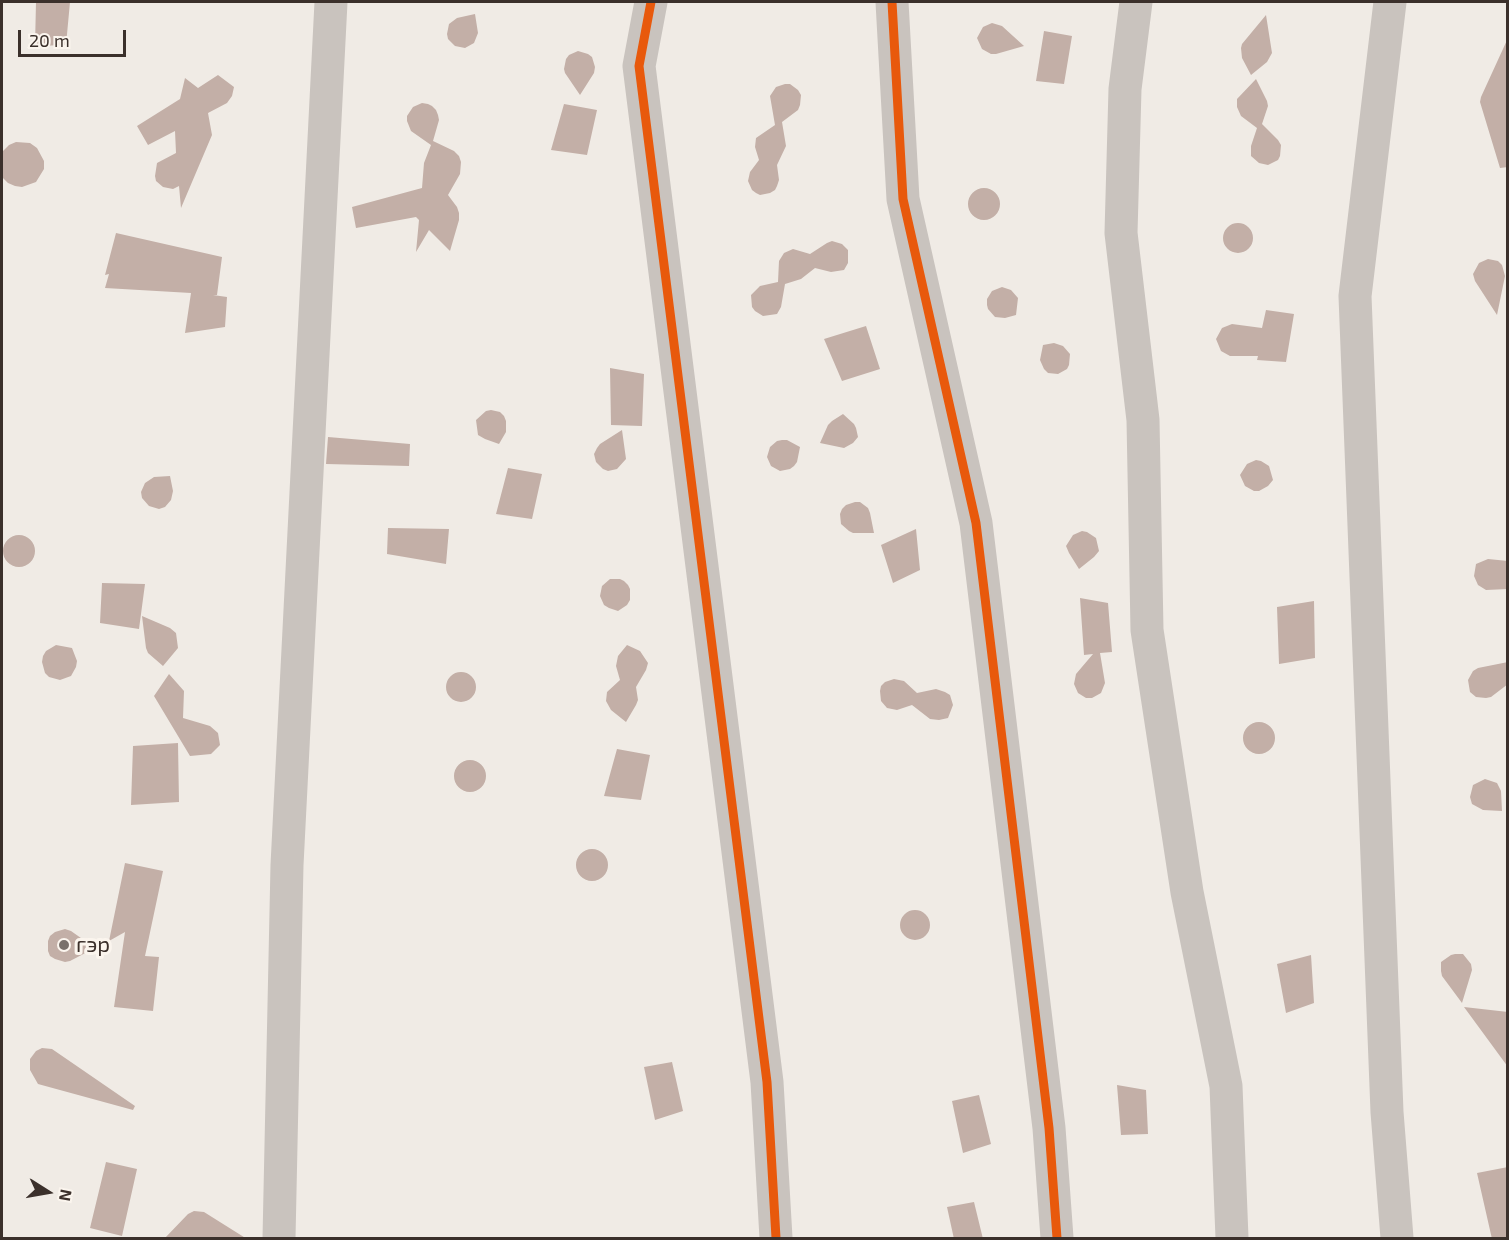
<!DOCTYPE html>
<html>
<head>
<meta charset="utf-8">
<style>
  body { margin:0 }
  #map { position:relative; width:1509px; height:1240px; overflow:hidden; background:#f0ebe5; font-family:"Exo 2",sans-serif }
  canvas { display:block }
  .frame { position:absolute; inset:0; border:3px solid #3b302b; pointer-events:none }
  .north { position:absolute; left:18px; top:1162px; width:60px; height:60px; -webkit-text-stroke:4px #fbf5ee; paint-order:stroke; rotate:101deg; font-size:16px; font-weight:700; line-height:24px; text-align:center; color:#3b302b }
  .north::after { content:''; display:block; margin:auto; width:21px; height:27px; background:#3b302b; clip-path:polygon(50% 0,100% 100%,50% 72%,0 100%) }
  .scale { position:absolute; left:18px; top:30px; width:108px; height:27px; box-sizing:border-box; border:3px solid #3b302b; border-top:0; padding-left:8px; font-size:18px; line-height:21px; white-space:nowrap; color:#3b302b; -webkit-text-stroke:4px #fbf5ee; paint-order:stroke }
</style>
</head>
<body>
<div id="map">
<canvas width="1509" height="1240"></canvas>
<div class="frame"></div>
<div class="north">N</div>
<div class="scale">20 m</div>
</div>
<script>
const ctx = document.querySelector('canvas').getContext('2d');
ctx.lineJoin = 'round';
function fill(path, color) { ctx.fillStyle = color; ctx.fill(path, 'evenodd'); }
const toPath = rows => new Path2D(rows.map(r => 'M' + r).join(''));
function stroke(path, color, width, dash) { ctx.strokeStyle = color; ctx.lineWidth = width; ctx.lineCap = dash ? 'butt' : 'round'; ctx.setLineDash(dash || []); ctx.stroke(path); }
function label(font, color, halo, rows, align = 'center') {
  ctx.font = font + ' "Exo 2",sans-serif'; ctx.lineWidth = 6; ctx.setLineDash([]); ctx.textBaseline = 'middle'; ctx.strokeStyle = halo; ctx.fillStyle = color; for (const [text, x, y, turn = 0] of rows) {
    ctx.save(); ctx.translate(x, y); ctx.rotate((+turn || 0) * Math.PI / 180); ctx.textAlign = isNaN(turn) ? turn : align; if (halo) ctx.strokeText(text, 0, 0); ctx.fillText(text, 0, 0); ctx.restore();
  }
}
const building = toPath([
  [36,2,70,2,66,45,35,46],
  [475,14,478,33,474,43,465,48,455,46,448,39,447,34,449,24,457,18],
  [1266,15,1272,53,1267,62,1251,75,1242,58,1241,48,1242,44],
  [992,23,1002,26,1024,46,996,54,991,54,982,49,977,38,983,27],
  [1044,31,1072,36,1064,84,1036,81],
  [1508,38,1508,167,1500,168,1480,102,1481,97],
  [578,51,588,54,592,57,595,67,594,73,580,95,565,73,564,69,566,59,569,55],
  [218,75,234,87,232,96,227,103,208,113,212,135,181,208,179,186,173,189,163,187,156,181,155,176,157,163,176,153,175,131,148,145,137,126,180,99,185,78,198,88],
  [1256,79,1267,101,1268,106,1262,124,1278,140,1281,145,1280,156,1278,160,1268,165,1259,163,1251,156,1251,146,1257,128,1241,116,1237,107,1237,99],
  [785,84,790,84,798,90,801,95,800,105,798,110,782,122,786,146,777,165,779,180,777,186,775,190,770,193,760,195,756,193,752,190,748,181,750,172,759,160,755,147,756,138,775,125,770,96,776,87],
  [422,103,428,104,432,106,436,110,438,115,439,120,433,141,454,151,459,156,461,162,460,174,448,195,457,207,459,213,459,220,450,251,429,230,416,252,419,220,416,217,356,228,352,207,422,188,424,163,431,145,411,131,407,121,407,116,413,107],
  [564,104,597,110,587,155,551,150],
  [16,142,30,143,37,148,44,161,44,169,36,182,22,187,15,186,8,183,2,177,2,152,9,145],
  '968 204a16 16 0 1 1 32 0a16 16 0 1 1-32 0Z',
  '1223 238a15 15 0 1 1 30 0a15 15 0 1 1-30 0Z',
  [116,233,222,257,217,295,213,295,227,297,225,327,185,333,191,293,105,288,109,274,105,275],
  [832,241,842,244,848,250,848,263,844,270,831,272,815,268,801,279,785,284,781,307,777,314,763,316,755,311,752,307,751,295,760,286,778,282,779,261,784,253,793,249,810,254,827,243],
  [1488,259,1498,261,1502,265,1505,276,1497,315,1475,281,1473,274,1479,263],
  [1002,287,1011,290,1018,298,1016,315,1005,318,995,317,988,309,987,305,987,299,992,291],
  [1266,310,1294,314,1286,362,1257,360,1258,356,1230,356,1221,351,1216,339,1222,328,1232,324,1262,328],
  [866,326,880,369,842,381,824,339],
  [1054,343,1063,346,1070,354,1069,365,1067,369,1058,374,1048,373,1044,369,1040,360,1043,345],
  [610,368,644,374,642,426,611,425],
  [491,410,500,412,504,416,506,421,506,432,499,444,485,439,478,435,476,420,486,411],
  [843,414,854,424,856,428,858,437,853,443,844,448,820,443,828,425,832,421],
  [622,430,626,459,617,469,608,471,603,469,596,462,594,454,597,448,600,444],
  [328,437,410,444,409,466,326,464],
  [782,440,787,440,800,447,797,462,794,466,790,469,780,471,771,466,767,457,770,447,777,441],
  [1256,460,1261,461,1269,466,1273,480,1268,486,1259,491,1254,491,1245,486,1240,475,1247,464],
  [508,468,542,474,532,519,496,514],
  [170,476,173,491,171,500,165,507,159,509,149,506,142,498,141,492,145,483,154,477],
  [855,502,860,502,868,508,870,513,874,533,853,533,849,531,841,524,840,514,842,509,846,505],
  [388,528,449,529,446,564,387,554],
  [916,529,920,570,893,583,881,545],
  [1082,531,1087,532,1096,538,1099,551,1094,557,1079,569,1069,553,1066,546,1073,535],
  '3 551a16 16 0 1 1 32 0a16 16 0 1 1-32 0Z',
  [1488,559,1508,561,1508,589,1486,590,1478,585,1474,576,1476,564],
  [610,579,620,579,624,581,628,585,630,589,630,600,627,605,618,611,609,608,604,605,600,596,602,586],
  [102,583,145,584,139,629,100,623],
  [1080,598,1108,603,1112,652,1100,653,1105,683,1101,693,1092,698,1086,698,1078,693,1074,684,1076,674,1093,654,1084,655],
  [1314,601,1315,658,1279,664,1277,607],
  [142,616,170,628,176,633,178,648,163,666,148,653,146,648],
  [56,645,72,648,77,661,76,667,71,676,60,680,49,677,45,673,42,662,43,656,46,651],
  [627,645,640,651,648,663,646,670,636,687,638,700,636,705,626,722,611,710,606,701,607,692,620,680,616,666,618,656],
  [1508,662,1508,684,1491,697,1486,698,1476,697,1470,692,1468,680,1473,671,1478,668],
  '446 687a15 15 0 1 1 30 0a15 15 0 1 1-30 0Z',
  [169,674,184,691,183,718,210,726,218,733,220,745,211,754,190,756,154,696],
  [894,679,904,681,917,693,936,689,945,692,950,695,953,705,948,718,939,720,930,719,912,705,897,710,887,708,881,701,880,691,881,686,885,682],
  '1243 738a16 16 0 1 1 32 0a16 16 0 1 1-32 0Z',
  [178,743,179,802,131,805,133,746],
  [617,749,650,755,641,800,604,796],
  '454 776a16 16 0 1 1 32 0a16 16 0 1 1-32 0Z',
  [1485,779,1497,783,1501,791,1502,811,1483,810,1472,804,1470,797,1473,785],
  '576 865a16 16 0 1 1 32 0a16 16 0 1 1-32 0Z',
  [125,863,163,871,145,956,159,957,153,1011,114,1007,125,932,109,941],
  '900 925a15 15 0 1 1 30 0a15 15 0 1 1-30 0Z',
  [65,929,71,931,95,948,70,961,65,962,55,959,50,956,48,951,48,941,50,936,55,932],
  [1455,954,1463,954,1471,964,1472,970,1462,1003,1442,976,1441,971,1441,962,1451,955],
  [1311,955,1314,1003,1286,1013,1277,964],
  [1464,1007,1508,1012,1508,1067],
  [42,1048,52,1049,135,1106,133,1110,38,1084,30,1070,30,1059,36,1051],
  [672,1062,683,1111,655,1120,644,1067],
  [1117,1085,1146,1090,1148,1134,1121,1135],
  [979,1095,991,1144,963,1153,952,1101],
  [106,1162,137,1169,122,1236,90,1228],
  [1508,1167,1508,1239,1492,1239,1477,1173],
  [974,1202,983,1239,954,1239,947,1207],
  [194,1211,204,1212,247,1239,164,1239,188,1214]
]);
const minor = toPath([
  [651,2,639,66,767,1082,776,1238],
  [892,2,903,199,976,523,1049,1128,1057,1238],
  [1136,2,1125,89,1121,233,1143,420,1147,630,1187,892,1226,1086,1232,1238],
  [1390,2,1355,296,1387,1112,1397,1238],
  [279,1238,287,865,331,2]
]);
const cycleway = toPath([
  [651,2,639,66,767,1082,776,1238],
  [892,2,903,199,976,523,1049,1128,1057,1238]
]);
const markers = [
  [64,945,6,"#7a716c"]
];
const poiNames = [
  ["гэр",76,945]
];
fill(building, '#c3afa7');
stroke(minor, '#c9c3be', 33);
stroke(cycleway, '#e8590c', 9);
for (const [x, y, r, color] of markers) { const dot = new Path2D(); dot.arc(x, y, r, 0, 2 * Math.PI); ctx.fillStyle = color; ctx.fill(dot); stroke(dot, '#fbf5ee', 2); }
label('22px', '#3b302b', '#fbf5ee', poiNames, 'left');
</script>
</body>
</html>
